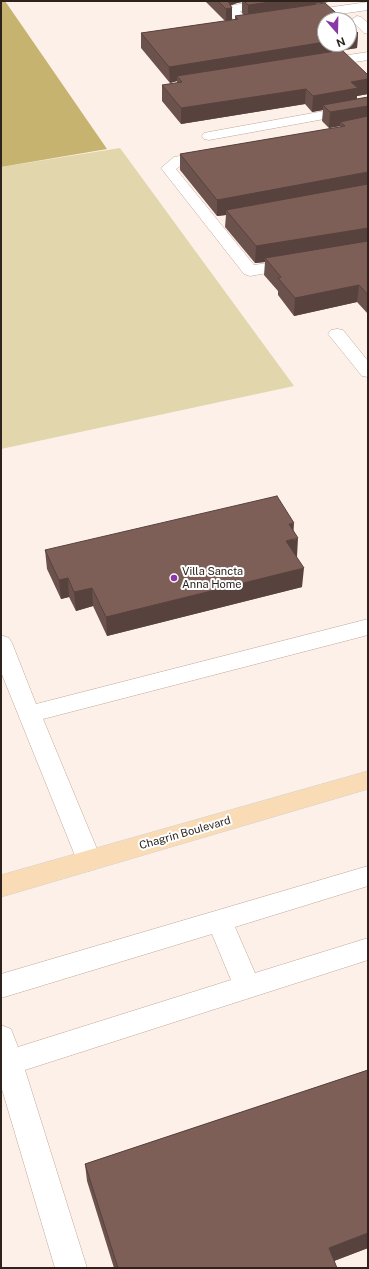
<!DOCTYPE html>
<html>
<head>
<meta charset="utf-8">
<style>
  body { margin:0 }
  #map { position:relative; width:369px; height:1269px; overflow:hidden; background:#fcf0e9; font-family:"Public Sans",sans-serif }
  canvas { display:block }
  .frame { position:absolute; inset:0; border:2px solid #2d231c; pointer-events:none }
  .north { position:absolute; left:317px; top:12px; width:40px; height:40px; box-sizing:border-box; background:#fff; border:1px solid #aba7a4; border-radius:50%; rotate:160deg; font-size:11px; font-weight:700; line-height:16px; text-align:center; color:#2d231c }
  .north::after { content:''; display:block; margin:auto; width:14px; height:18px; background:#8a38a7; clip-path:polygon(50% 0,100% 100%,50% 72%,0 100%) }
</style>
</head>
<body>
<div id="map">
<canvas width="369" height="1269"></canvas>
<div class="frame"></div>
<div class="north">N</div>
</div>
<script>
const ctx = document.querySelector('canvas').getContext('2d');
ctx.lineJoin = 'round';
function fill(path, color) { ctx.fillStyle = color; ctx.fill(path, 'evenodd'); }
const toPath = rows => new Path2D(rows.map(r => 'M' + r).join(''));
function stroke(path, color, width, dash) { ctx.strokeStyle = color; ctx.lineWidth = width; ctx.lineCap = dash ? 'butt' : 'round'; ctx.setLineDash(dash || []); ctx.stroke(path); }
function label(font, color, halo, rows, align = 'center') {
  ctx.font = font + ' "Public Sans",sans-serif'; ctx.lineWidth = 4; ctx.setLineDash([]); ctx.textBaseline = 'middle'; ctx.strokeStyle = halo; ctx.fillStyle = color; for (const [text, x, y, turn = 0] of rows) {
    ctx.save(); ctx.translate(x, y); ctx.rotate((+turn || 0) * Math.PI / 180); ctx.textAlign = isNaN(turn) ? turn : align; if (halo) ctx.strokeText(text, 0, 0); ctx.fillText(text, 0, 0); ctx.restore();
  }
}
const green = toPath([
  [120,148,294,386,1,449,1,167]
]);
const forest = toPath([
  [1,1,5,1,107,149,1,167]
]);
const minor = toPath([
  [263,1,297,1,291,5,240,11,250,24,244,28,240,27,226,11,233,5,263,1],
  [368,2,368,10,304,19,298,15,304,11,368,2],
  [357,16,361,17,368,23,368,34,364,33,351,20,357,16],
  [368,52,368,60,322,67,315,63,322,59,368,52],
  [368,103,368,111,209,140,204,139,202,136,204,133,209,132,368,103],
  [209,151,214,152,216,155,214,158,183,164,176,169,254,265,295,259,301,261,303,264,301,267,250,276,244,274,161,168,174,157,209,151],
  [337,329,343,330,368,361,368,377,362,376,328,334,331,330,337,329],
  [368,619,368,635,43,719,102,861,98,868,89,871,80,868,1,672,1,635,9,638,12,643,36,704,368,619],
  [368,866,368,886,235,927,255,973,368,938,368,960,25,1070,87,1268,55,1268,1,1086,1,1025,11,1029,18,1047,231,980,212,934,1,998,1,974,368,866]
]);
const major = toPath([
  [368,771,368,789,1,897,1,875,368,771]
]);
const wall = toPath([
  [205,1,335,1,314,4,314,5,358,33,357,48,331,52,368,75,368,94,357,96,357,99,368,97,368,314,357,302,294,316,278,295,278,291,264,275,265,262,255,263,225,227,226,215,217,216,180,170,180,154,340,127,340,126,329,128,322,121,323,110,312,112,305,104,181,124,162,101,162,85,177,83,177,81,170,83,141,48,141,33,225,21],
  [242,2,242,13,244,15,235,16,235,20,232,20,231,5,237,3],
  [293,531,297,557,302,587,107,636,93,606,76,611,69,597,61,599,47,569,45,550],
  [368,1070,368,1248,334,1261,337,1268,114,1268,87,1181,85,1164]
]);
const shadedWall = toPath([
  [225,1,243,1,242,2,237,3,227,7],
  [278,1,335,1,314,4,314,9,248,18,248,5],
  [232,8,232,21,226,22,226,9],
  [358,33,357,48,177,76,177,81,170,83,169,67,325,42,325,44,349,44,349,34],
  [368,79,368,94,357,96,357,104,323,105,323,110,312,112,313,96,351,82],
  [306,89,305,104,181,124,181,108],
  [368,106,368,119,340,122,340,126,329,128,330,112],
  [368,172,368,188,226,210,226,215,217,216,217,200],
  [368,228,368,245,265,258,265,262,255,263,256,246],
  [359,285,357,302,294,316,295,298],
  [294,523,293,540,298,538,297,557,286,541,289,524],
  [304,568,302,587,107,636,106,617],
  [68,578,69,597,61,599,59,580],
  [92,588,93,606,76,611,74,592],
  [368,1233,368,1248,326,1264,329,1248]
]);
const building = toPath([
  [218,1,228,1,232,8,226,9,218,1],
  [244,1,278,1,248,5,244,1],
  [325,3,344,20,325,20,325,42,169,67,141,33,238,19,235,16,325,3],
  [349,24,358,33,349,34,349,24],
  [342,50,368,75,368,79,351,82,358,88,313,96,306,89,181,108,162,85,182,82,177,76,342,50],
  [368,97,368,106,330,112,323,105,368,97],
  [368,116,368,172,217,200,180,154,345,126,340,122,368,116],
  [368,184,368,228,256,246,226,210,368,184],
  [368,241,368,295,359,285,295,298,278,278,281,277,265,258,368,241],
  [277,496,294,523,289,524,298,538,286,541,304,568,106,617,92,588,74,592,68,578,59,580,45,550,277,496],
  [368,1070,368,1233,329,1248,337,1268,118,1268,85,1164,368,1070]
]);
const markers = [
  [174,578,4,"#8a38a7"]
];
const poiNames = [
  ["Villa Sancta",182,572],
  ["Anna Home",182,585]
];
const streetNames = [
  ["Chagrin Boulevard",185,833,-16]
];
fill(green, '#e2d6ad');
fill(forest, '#c7b370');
stroke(minor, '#c2a796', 1);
stroke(major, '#d1cfcd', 1);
fill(minor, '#fff');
fill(major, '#f9dcb5');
fill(wall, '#6c524c');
fill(shadedWall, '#58423e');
fill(building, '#7d5f58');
stroke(building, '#58423e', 1);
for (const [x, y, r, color] of markers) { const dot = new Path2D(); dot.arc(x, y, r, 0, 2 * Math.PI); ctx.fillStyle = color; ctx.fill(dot); stroke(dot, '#fff', 1.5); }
label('11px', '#2d231c', '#fff', poiNames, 'left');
label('11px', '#2d231c', '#fff', streetNames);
</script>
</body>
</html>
